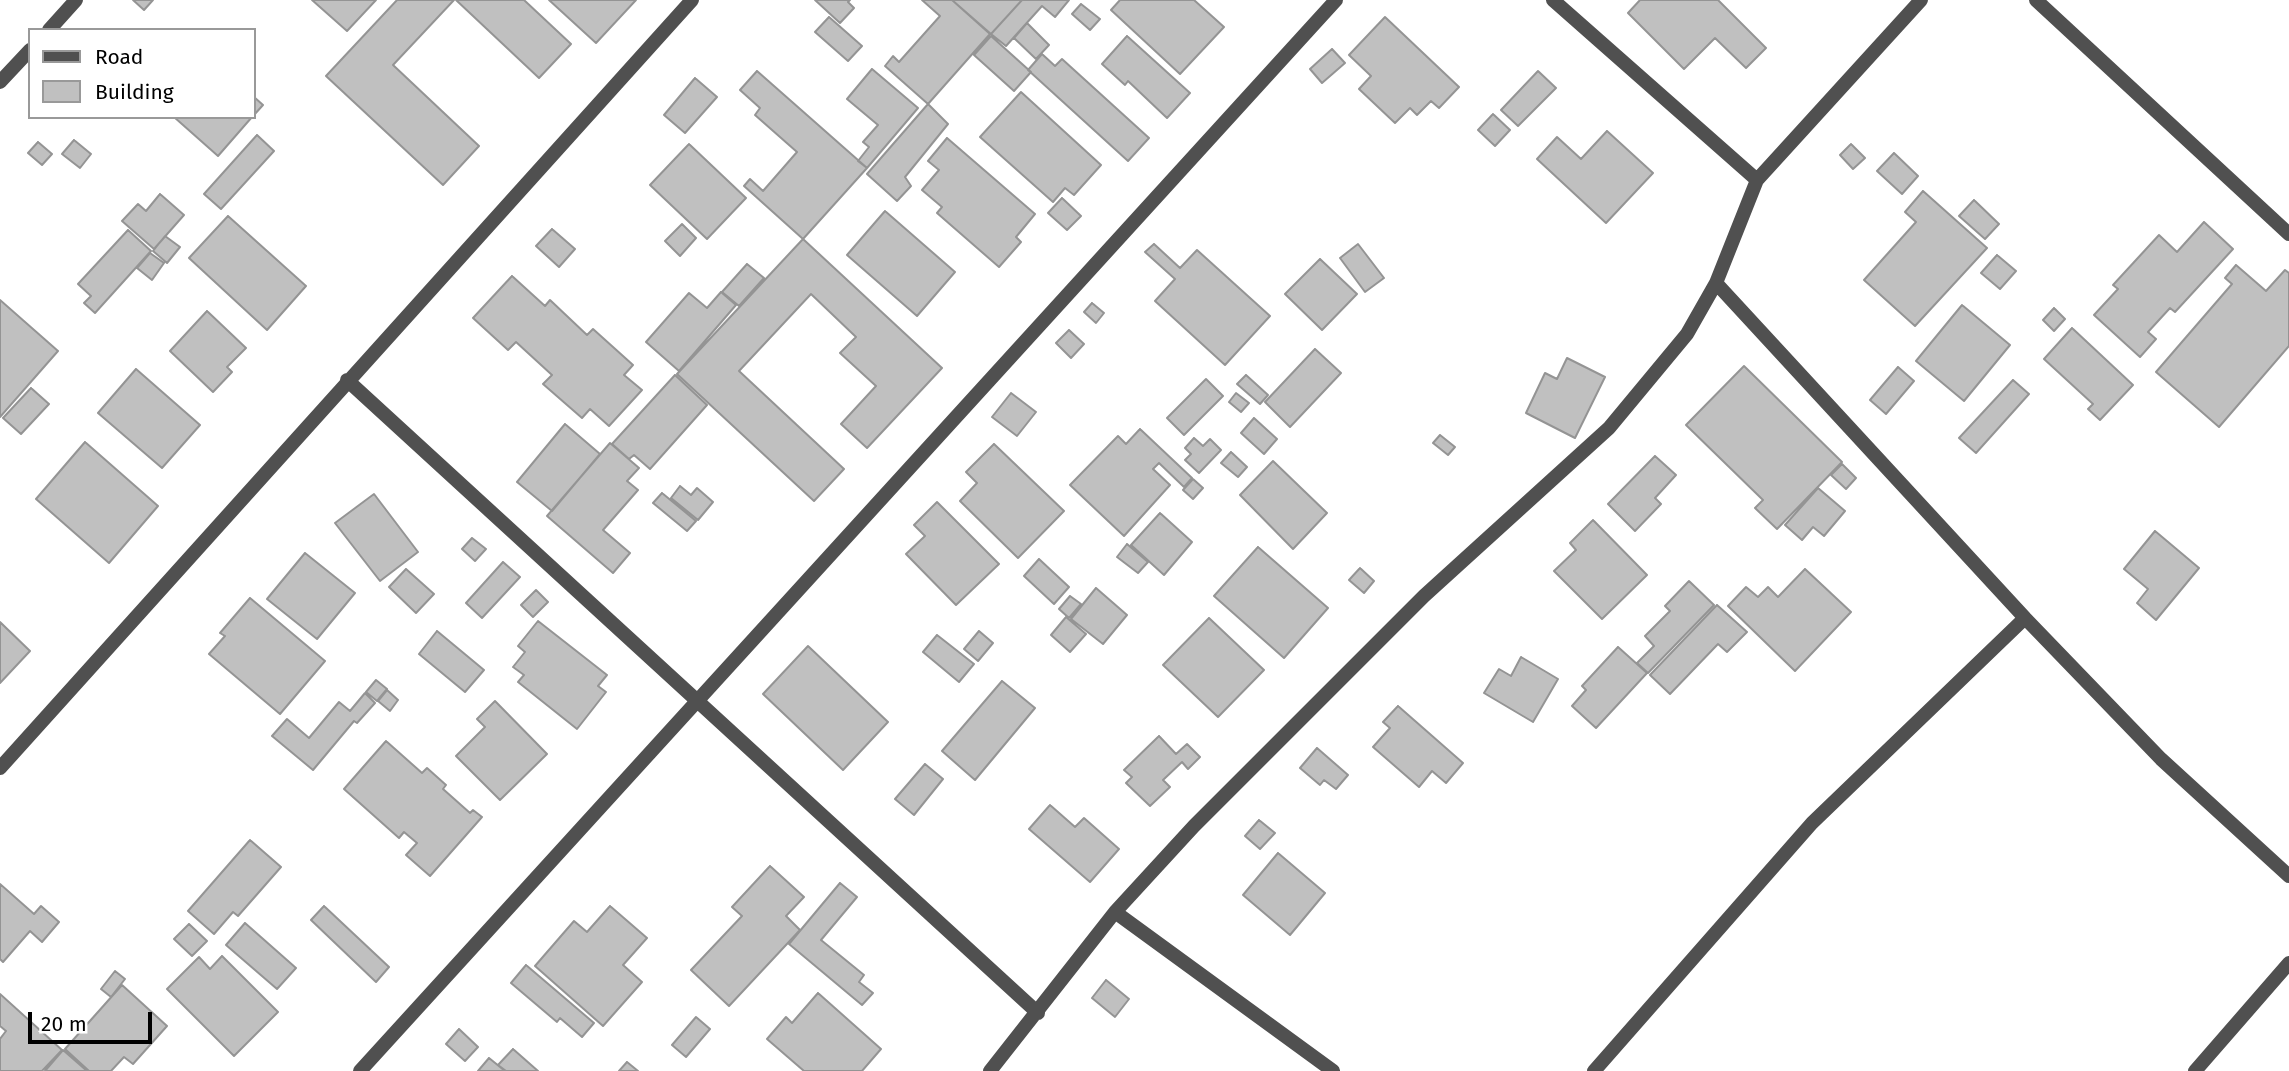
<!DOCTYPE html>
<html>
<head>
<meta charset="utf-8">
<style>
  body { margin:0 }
  #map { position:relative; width:2289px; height:1071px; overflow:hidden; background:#fff; font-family:"Fira Sans",sans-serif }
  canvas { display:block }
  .legend { position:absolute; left:28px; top:28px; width:228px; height:91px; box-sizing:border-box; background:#fff; border:2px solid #999; margin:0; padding:9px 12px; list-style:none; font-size:21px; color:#000 }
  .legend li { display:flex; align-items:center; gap:14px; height:35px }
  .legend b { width:35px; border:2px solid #999 }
  .scale { position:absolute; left:28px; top:1012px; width:124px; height:32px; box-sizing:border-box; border:4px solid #000; border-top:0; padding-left:9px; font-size:21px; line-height:24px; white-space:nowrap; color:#000; -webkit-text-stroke:5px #fff; paint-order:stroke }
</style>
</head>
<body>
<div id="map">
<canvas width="2289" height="1071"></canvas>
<ul class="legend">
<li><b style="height:9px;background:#505050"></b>Road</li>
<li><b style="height:19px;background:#c0c0c0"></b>Building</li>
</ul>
<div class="scale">20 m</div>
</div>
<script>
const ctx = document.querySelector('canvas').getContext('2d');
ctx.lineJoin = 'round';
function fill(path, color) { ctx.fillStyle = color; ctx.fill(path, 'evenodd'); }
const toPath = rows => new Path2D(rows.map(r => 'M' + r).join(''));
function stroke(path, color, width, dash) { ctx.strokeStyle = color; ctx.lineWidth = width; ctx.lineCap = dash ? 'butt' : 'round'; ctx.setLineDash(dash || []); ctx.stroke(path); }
const building = toPath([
  [133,0,153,0,144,10,133,0],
  [312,0,376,0,347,31,312,0],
  [397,0,454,0,393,65,479,146,443,185,326,76,397,0],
  [456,0,524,0,571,44,539,78,456,0],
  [549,0,636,0,596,43,549,0],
  [815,0,850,0,848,2,854,8,840,23,815,0],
  [922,0,952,0,990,34,928,104,885,66,893,56,899,62,940,16,922,0],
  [952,0,1022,0,991,34,952,0],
  [1022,0,1069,0,1055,17,1042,6,1006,46,991,34,1022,0],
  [1120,0,1194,0,1224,27,1180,74,1111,10,1120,0],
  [1640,0,1718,0,1766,48,1746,68,1715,38,1684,69,1628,13,1640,0],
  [1081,4,1100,19,1090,30,1072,14,1081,4],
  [829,17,862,46,848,61,815,32,829,17],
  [1385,17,1459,87,1439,108,1431,101,1417,115,1410,108,1395,123,1359,89,1371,76,1349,55,1385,17],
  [1027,23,1049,45,1036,59,1014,38,1027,23],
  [991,36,1031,72,1014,91,974,55,991,36],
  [1127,36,1190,93,1167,118,1128,81,1125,85,1102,64,1127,36],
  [1332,49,1345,63,1322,83,1310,69,1332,49],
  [1042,54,1055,66,1062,59,1149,138,1128,161,1028,70,1042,54],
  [872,69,918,108,867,168,858,161,869,147,863,142,878,125,847,99,872,69],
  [757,71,867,168,803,239,744,186,750,179,763,191,797,152,755,115,760,108,740,90,757,71],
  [1538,71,1556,88,1518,126,1501,110,1538,71],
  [695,78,717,97,685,133,664,115,695,78],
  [1021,92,1101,165,1074,195,1065,188,1053,202,980,137,1021,92],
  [254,97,263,105,254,115,254,97],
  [928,104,948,124,905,177,911,186,897,201,867,174,928,104],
  [1493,114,1510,130,1495,146,1478,130,1493,114],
  [174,117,252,117,218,156,174,117],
  [1607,131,1653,173,1606,223,1537,159,1557,137,1581,159,1607,131],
  [257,135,274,151,221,209,204,194,257,135],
  [947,138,1035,214,1016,237,1021,242,999,267,937,213,942,207,922,190,939,170,928,161,947,138],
  [74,140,91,154,80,168,62,154,74,140],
  [38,142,52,154,42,165,28,153,38,142],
  [689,144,746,198,707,239,650,185,689,144],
  [1851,144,1865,158,1853,169,1840,155,1851,144],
  [1894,153,1918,176,1902,194,1877,171,1894,153],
  [1923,191,1987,248,1915,326,1864,280,1916,222,1905,212,1923,191],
  [160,194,184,215,154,249,122,221,138,204,146,211,160,194],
  [1062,198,1081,216,1067,230,1048,213,1062,198],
  [1974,200,1999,224,1985,239,1959,216,1974,200],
  [885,211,955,272,917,316,847,255,885,211],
  [228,216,306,286,267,330,189,258,228,216],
  [2204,222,2233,249,2175,312,2170,308,2148,332,2156,339,2140,357,2094,315,2118,289,2113,285,2159,235,2177,252,2204,222],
  [682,224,696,238,680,256,665,241,682,224],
  [552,229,575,249,559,267,536,246,552,229],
  [128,230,151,251,95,313,84,303,91,296,78,284,128,230],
  [165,236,180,247,167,263,153,251,165,236],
  [803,239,942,368,867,448,841,424,876,386,840,353,856,337,811,294,739,371,844,469,814,501,677,374,803,239],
  [1154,244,1180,268,1197,250,1270,316,1225,365,1155,301,1175,279,1145,252,1154,244],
  [1358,244,1384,278,1365,292,1340,258,1358,244],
  [150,253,164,263,152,280,137,268,150,253],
  [1997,255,2016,271,2000,289,1981,273,1997,255],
  [1320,259,1357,294,1322,330,1285,294,1320,259],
  [747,264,764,278,739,306,722,292,747,264],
  [2236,265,2266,291,2285,270,2289,273,2289,346,2219,427,2156,372,2232,284,2225,278,2236,265],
  [512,276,545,306,550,300,587,335,593,329,633,365,624,375,642,390,609,426,590,409,582,418,543,384,552,375,516,342,508,350,473,318,512,276],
  [721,292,736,305,679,371,646,342,689,293,707,308,721,292],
  [0,300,58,351,0,417,0,300],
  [1092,303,1104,313,1096,323,1084,312,1092,303],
  [1962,305,2010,345,1964,401,1916,361,1962,305],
  [2054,308,2065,319,2054,331,2043,320,2054,308],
  [207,311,246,348,227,367,232,372,213,392,170,351,207,311],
  [2072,328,2133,385,2100,420,2088,409,2093,404,2044,359,2072,328],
  [1069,330,1084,344,1071,358,1056,343,1069,330],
  [1315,349,1341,373,1290,427,1265,402,1315,349],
  [1567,358,1605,377,1575,438,1526,413,1545,373,1557,379,1567,358],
  [1744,366,1842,462,1777,529,1755,508,1763,500,1686,425,1744,366],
  [1898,367,1914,381,1886,414,1870,400,1898,367],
  [136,369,200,425,162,468,98,413,136,369],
  [675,375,707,405,650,469,634,455,629,459,612,444,675,375],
  [1246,375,1268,395,1260,404,1237,384,1246,375],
  [1206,379,1223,396,1184,435,1167,418,1206,379],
  [2013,380,2029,394,1976,453,1959,438,2013,380],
  [31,388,49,404,21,434,3,418,31,388],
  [1011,393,1036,412,1017,436,992,417,1011,393],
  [1236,393,1249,403,1241,412,1229,402,1236,393],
  [1254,418,1277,439,1264,454,1241,433,1254,418],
  [565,424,600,454,552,511,517,482,565,424],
  [1140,429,1192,478,1184,487,1159,463,1153,469,1170,485,1124,536,1070,485,1118,436,1126,444,1140,429],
  [1440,435,1455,447,1448,455,1433,443,1440,435],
  [1194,438,1203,446,1210,439,1221,450,1199,473,1185,460,1191,454,1185,448,1194,438],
  [85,442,158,506,109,563,36,499,85,442],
  [610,443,639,468,627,481,638,490,603,530,630,553,613,573,547,516,610,443],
  [994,444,1064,511,1018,558,960,501,977,483,966,472,994,444],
  [1231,452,1247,467,1238,477,1221,463,1231,452],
  [1655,456,1676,475,1655,498,1661,504,1635,531,1608,504,1655,456],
  [1273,461,1327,513,1293,549,1240,495,1273,461],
  [1842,464,1856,478,1846,489,1831,475,1842,464],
  [1193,479,1203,488,1193,499,1183,490,1193,479],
  [680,486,691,495,697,488,713,502,698,520,671,498,680,486],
  [1818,488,1845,511,1824,536,1813,527,1802,540,1785,525,1818,488],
  [662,493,696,521,687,531,653,503,662,493],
  [374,494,418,552,380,581,335,523,374,494],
  [937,502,999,564,956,605,906,554,925,536,914,525,937,502],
  [1160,513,1192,542,1164,575,1131,545,1160,513],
  [1593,520,1647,575,1602,619,1554,571,1576,550,1570,543,1593,520],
  [2155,531,2199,568,2156,620,2137,603,2148,589,2124,569,2155,531],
  [472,538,486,549,475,561,462,549,472,538],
  [1127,544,1148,562,1138,573,1117,557,1127,544],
  [1258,547,1328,608,1284,658,1214,596,1258,547],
  [305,553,355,593,317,639,267,599,305,553],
  [1039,559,1069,587,1054,604,1024,576,1039,559],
  [503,562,520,577,482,618,466,603,503,562],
  [1360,568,1374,581,1364,593,1349,580,1360,568],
  [406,569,434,594,416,613,389,587,406,569],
  [1805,569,1851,612,1795,671,1728,606,1746,587,1758,597,1768,587,1778,597,1805,569],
  [1689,581,1714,605,1648,673,1637,663,1654,646,1645,636,1670,611,1665,606,1689,581],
  [1096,588,1127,615,1103,644,1071,619,1096,588],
  [536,590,548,602,533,617,521,605,536,590],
  [1070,596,1081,604,1069,618,1059,609,1070,596],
  [250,598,325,661,280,714,209,654,225,636,220,633,250,598],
  [1717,605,1747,632,1727,652,1718,644,1670,694,1650,675,1717,605],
  [1066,617,1086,634,1070,652,1051,635,1066,617],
  [1209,618,1264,670,1218,717,1163,665,1209,618],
  [538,621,607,675,598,686,606,692,577,729,518,682,524,675,513,667,525,652,518,646,538,621],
  [0,622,30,651,0,683,0,622],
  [437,631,484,670,465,692,419,654,437,631],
  [979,631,993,643,978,661,964,649,979,631],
  [937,635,974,664,959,682,923,652,937,635],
  [808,646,888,722,843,770,763,694,808,646],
  [1618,647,1647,673,1596,728,1572,706,1586,690,1582,686,1618,647],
  [1521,657,1558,679,1533,722,1484,693,1499,669,1511,676,1521,657],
  [376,680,387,689,377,701,366,692,376,680],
  [1002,681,1035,708,975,780,942,751,1002,681],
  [387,690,398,700,390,711,378,701,387,690],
  [365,693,375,703,357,723,354,721,313,770,272,736,287,719,309,738,339,702,350,711,365,693],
  [495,701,547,754,500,800,456,756,485,727,477,719,495,701],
  [1398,706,1463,763,1446,783,1432,771,1419,787,1373,747,1390,728,1383,722,1398,706],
  [1159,736,1176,754,1187,744,1200,757,1188,769,1182,762,1163,780,1170,787,1150,806,1126,783,1132,777,1124,770,1159,736],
  [386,741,422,773,427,768,446,785,443,789,470,813,473,810,482,817,430,876,406,855,417,843,404,832,399,838,344,789,386,741],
  [1317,748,1348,775,1336,789,1324,780,1320,785,1300,768,1317,748],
  [925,764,943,779,914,815,895,799,925,764],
  [1050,805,1075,827,1084,818,1119,849,1090,882,1029,829,1050,805],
  [1259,820,1275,833,1260,849,1245,836,1259,820],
  [250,840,281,867,238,916,233,912,214,934,188,911,250,840],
  [1278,853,1325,893,1290,935,1243,895,1278,853],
  [770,866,804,897,786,916,800,930,729,1006,691,970,742,916,732,907,770,866],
  [840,883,857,897,821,940,864,975,859,982,873,993,862,1005,789,944,840,883],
  [0,884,34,914,41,906,59,922,42,942,30,931,3,962,0,959,0,884],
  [324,906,389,967,376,982,311,920,324,906],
  [610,906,647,938,623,965,642,982,603,1026,535,966,574,921,587,932,610,906],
  [245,923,296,968,277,989,226,945,245,923],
  [189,924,207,941,192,956,174,939,189,924],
  [222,956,278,1012,234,1056,167,989,199,957,210,969,222,956],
  [526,965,594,1023,582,1037,560,1018,557,1022,511,983,526,965],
  [115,971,125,979,111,997,101,989,115,971],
  [1106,980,1129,999,1115,1017,1092,998,1106,980],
  [122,985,167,1026,133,1064,124,1057,111,1071,89,1071,65,1049,122,985],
  [818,993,881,1049,862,1071,804,1071,767,1039,786,1017,792,1023,818,993],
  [0,994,62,1050,42,1071,0,1071,0,1039,6,1031,0,1026,0,994],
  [696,1017,710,1029,686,1057,672,1045,696,1017],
  [459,1029,478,1047,465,1061,446,1044,459,1029],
  [513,1049,538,1071,506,1071,498,1065,513,1049],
  [63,1050,87,1071,45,1071,63,1050],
  [489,1058,505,1071,478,1071,489,1058],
  [627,1062,638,1071,619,1071,627,1062]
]);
const street = toPath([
  [1553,0,1757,180],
  [2036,0,2289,234],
  [49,30,76,0],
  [0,82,30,50],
  [1716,283,2025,618,2161,759,2289,876],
  [347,380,1038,1013],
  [0,768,692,0],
  [1115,912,1333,1071],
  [360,1071,1336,0],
  [990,1071,1115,912,1194,826,1424,596,1609,428,1687,334,1716,283,1757,180,1921,0],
  [1594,1071,1812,823,2025,618],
  [2195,1071,2289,963]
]);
fill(building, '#c0c0c0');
stroke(building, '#949494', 2);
stroke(street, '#505050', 14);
</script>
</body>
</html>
